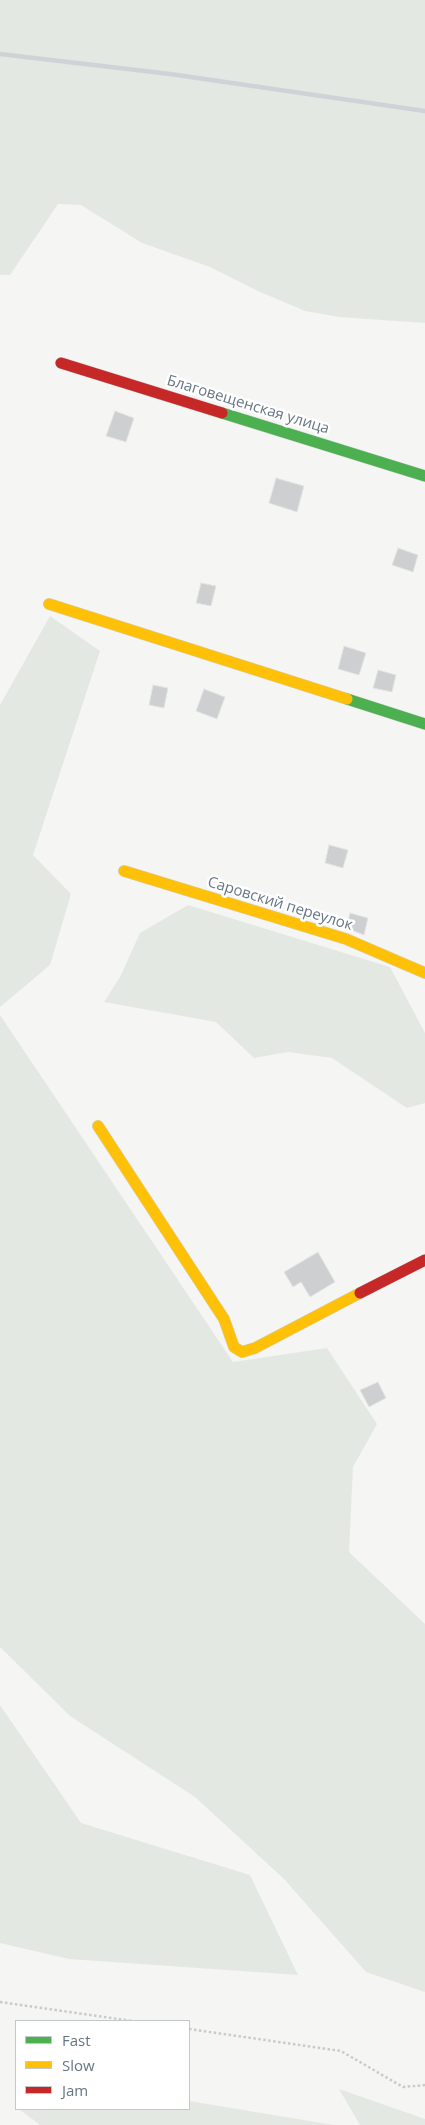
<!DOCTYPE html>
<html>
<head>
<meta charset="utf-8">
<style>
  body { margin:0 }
  #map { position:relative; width:425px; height:2125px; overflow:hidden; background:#f5f5f4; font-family:"Open Sans",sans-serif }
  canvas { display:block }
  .legend { position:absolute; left:15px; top:2020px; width:175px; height:90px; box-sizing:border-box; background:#fff; border:1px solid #c2c8ce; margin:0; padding:6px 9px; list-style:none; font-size:15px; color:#667584 }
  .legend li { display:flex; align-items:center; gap:10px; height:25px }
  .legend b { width:25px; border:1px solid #c2c8ce }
</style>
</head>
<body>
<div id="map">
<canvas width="425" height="2125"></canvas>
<ul class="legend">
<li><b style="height:6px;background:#4caf50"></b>Fast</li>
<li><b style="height:6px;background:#ffc107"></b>Slow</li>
<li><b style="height:6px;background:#c62828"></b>Jam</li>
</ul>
</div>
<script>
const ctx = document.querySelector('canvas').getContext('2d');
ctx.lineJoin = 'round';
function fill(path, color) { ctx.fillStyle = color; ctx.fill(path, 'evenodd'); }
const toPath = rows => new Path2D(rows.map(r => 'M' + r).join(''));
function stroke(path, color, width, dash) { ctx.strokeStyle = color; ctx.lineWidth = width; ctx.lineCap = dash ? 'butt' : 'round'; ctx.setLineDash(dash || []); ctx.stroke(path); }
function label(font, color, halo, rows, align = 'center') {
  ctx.font = font + ' "Open Sans",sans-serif'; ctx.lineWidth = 5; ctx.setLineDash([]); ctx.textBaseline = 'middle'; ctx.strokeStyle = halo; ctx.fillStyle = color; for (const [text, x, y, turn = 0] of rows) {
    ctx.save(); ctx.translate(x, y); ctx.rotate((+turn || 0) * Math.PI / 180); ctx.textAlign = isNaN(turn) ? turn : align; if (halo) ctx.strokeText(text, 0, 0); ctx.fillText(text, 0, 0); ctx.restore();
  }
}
const green = toPath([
  [0,0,425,0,425,323,339,317,305,311,258,291,210,267,142,243,81,205,58,204,10,275,0,275],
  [50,616,100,651,33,855,71,894,50,965,0,1007,0,705],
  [188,905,390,967,425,1033,425,1103,407,1108,332,1058,288,1052,254,1058,216,1022,104,1002,120,977,140,933],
  [0,1015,233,1362,327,1348,377,1424,353,1467,349,1552,425,1624,425,1992,366,1972,284,1879,195,1797,70,1716,0,1647],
  [0,1705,81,1823,250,1875,298,1975,69,1959,0,1943],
  [339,2089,425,2119,425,2125,360,2125],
  [189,2101,334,2125,40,2125,19,2109,189,2109]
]);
const stream = toPath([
  [0,54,170,74,425,111]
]);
const building = toPath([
  [115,411,134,418,126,442,106,436,115,411],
  [276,478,304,486,297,512,269,503,276,478],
  [398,548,418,555,413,572,392,565,398,548],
  [201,583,216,586,211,606,196,603,201,583],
  [344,646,366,653,359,675,338,669,344,646],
  [378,670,396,675,392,692,373,688,378,670],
  [153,685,168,688,164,708,149,705,153,685],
  [204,689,225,697,217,719,196,711,204,689],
  [329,845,348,850,343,868,325,863,329,845],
  [350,913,368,918,364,935,346,928,350,913],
  [318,1252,335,1282,310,1297,301,1282,293,1287,284,1272,318,1252],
  [378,1382,386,1398,369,1407,360,1390,378,1382]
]);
const path = toPath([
  [0,2002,132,2021],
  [189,2029,341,2051,403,2087,425,2085]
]);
const fast = toPath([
  [222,413,425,476],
  [347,699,425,724]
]);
const slow = toPath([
  [49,604,347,699],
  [124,871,346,939,425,973],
  [98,1126,224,1319,234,1347,242,1352,255,1348,360,1293]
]);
const jam = toPath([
  [61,363,222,413],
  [360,1293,425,1260]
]);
const streetNames = [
  ["Благовещенская улица",248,405,17],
  ["Саровский переулок",280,904,17]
];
fill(green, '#e4e8e2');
stroke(stream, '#cdd3d7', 4.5);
fill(building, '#cdcfd0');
stroke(building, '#e4e4e4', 1);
stroke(fast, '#d1d2d3', 12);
stroke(slow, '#d1d2d3', 12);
stroke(jam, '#d1d2d3', 12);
stroke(path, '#cacaca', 2.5, [2.5, 2.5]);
stroke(fast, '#4caf50', 11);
stroke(slow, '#ffc107', 11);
stroke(jam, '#c62828', 11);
label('15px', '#667584', '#fff', streetNames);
</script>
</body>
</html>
